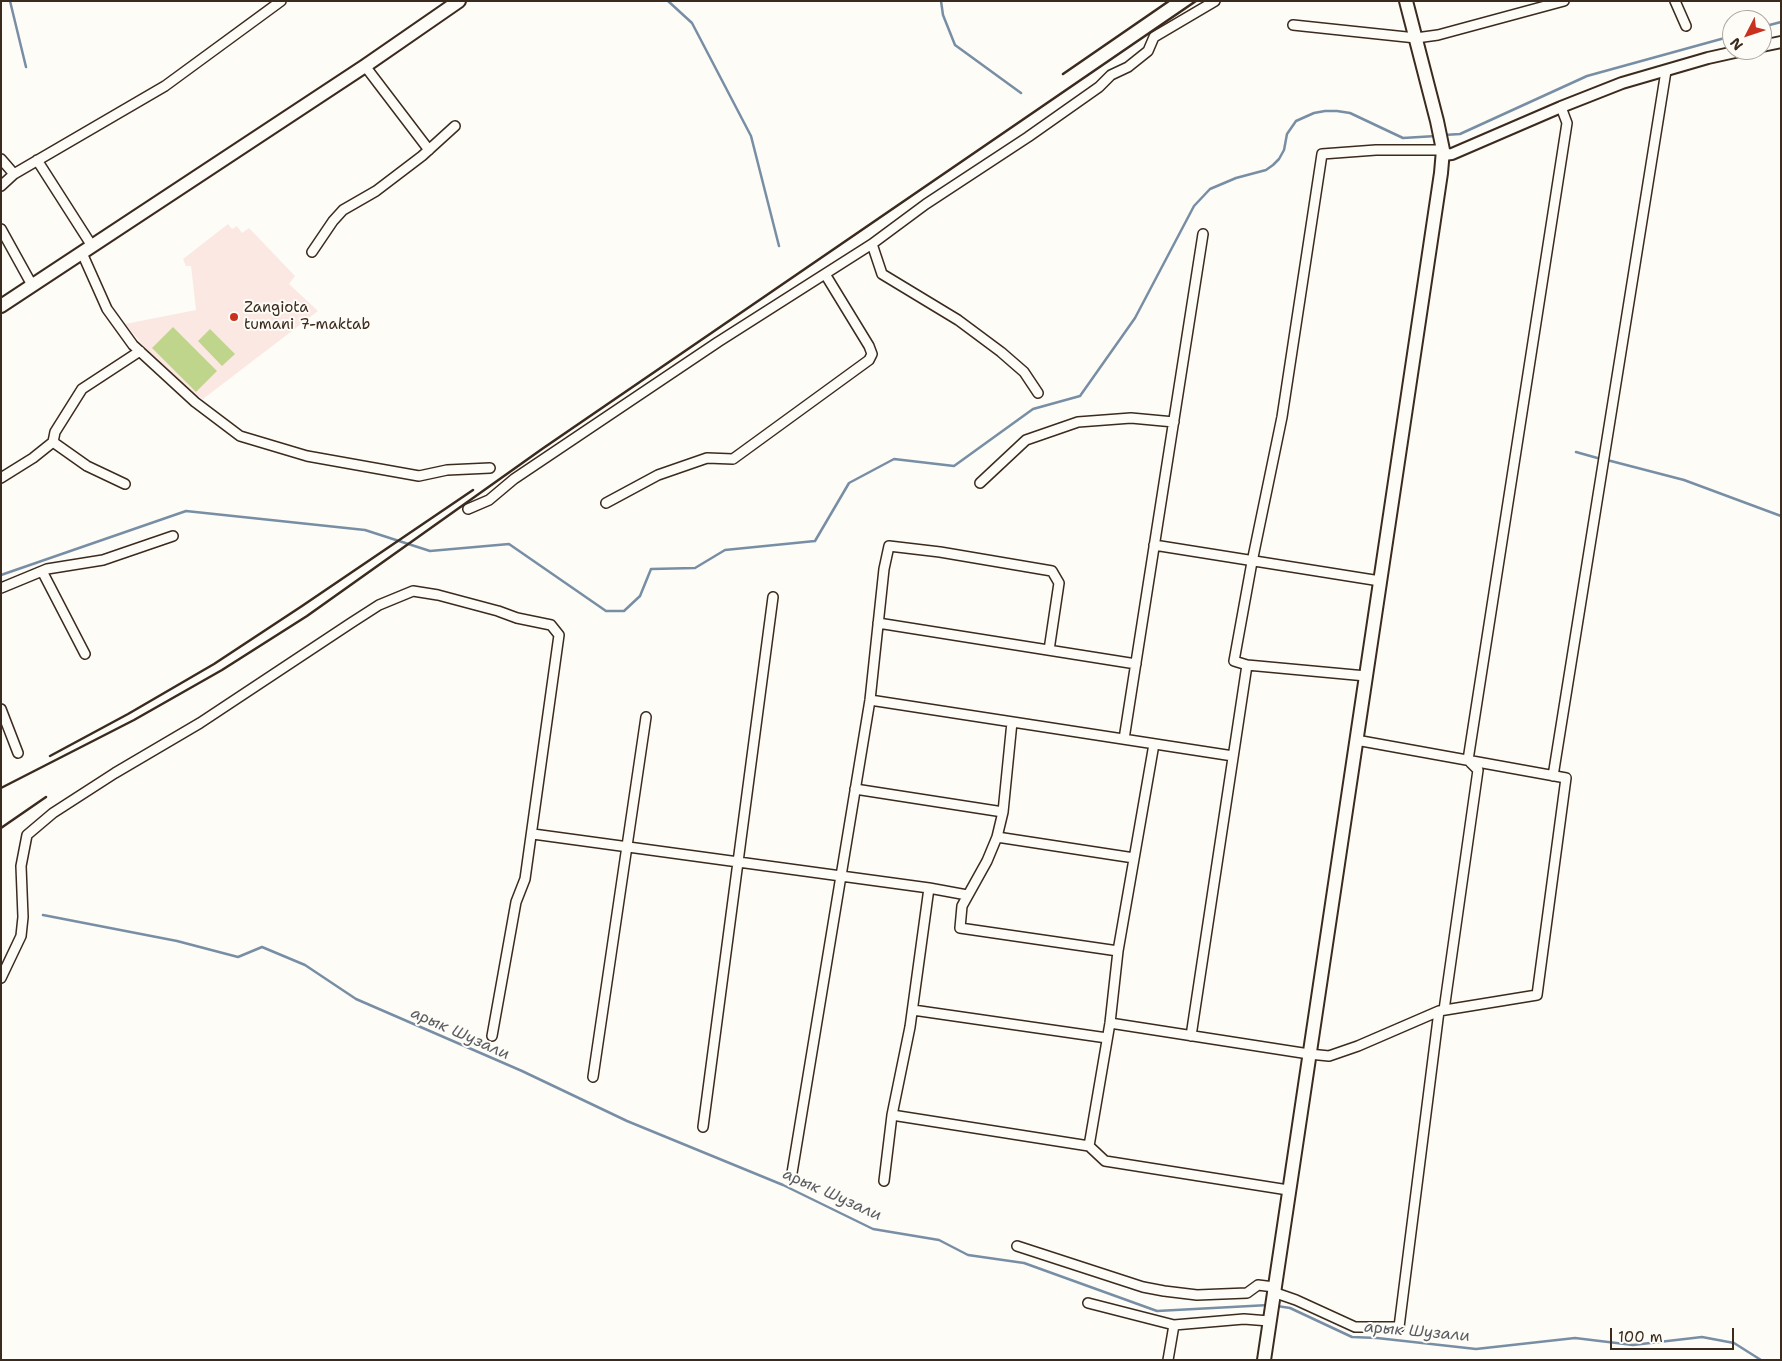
<!DOCTYPE html>
<html>
<head>
<meta charset="utf-8">
<style>
  body { margin:0 }
  #map { position:relative; width:1782px; height:1361px; overflow:hidden; background:#fdfcf7; font-family:"Shantell Sans",sans-serif }
  canvas { display:block }
  .frame { position:absolute; inset:0; border:2px solid #3b2a1e; pointer-events:none }
  .north { position:absolute; left:1722px; top:10px; width:50px; height:50px; box-sizing:border-box; background:#fdfcf7; border:1px solid #afa8a0; border-radius:50%; rotate:229deg; font-size:14px; font-weight:700; line-height:20px; text-align:center; color:#3b2a1e }
  .north::after { content:''; display:block; margin:auto; width:18px; height:22px; background:#c8321e; clip-path:polygon(50% 0,100% 100%,50% 72%,0 100%) }
  .scale { position:absolute; left:1610px; top:1328px; width:124px; height:22px; box-sizing:border-box; border:2px solid #3b2a1e; border-top:0; padding-left:6px; font-size:15px; line-height:18px; white-space:nowrap; color:#3b2a1e; -webkit-text-stroke:4px #fdfcf7; paint-order:stroke }
</style>
</head>
<body>
<div id="map">
<canvas width="1782" height="1361"></canvas>
<div class="frame"></div>
<div class="north">N</div>
<div class="scale">100 m</div>
</div>
<script>
const ctx = document.querySelector('canvas').getContext('2d');
ctx.lineJoin = 'round';
function fill(path, color) { ctx.fillStyle = color; ctx.fill(path, 'evenodd'); }
const toPath = rows => new Path2D(rows.map(r => 'M' + r).join(''));
function stroke(path, color, width, dash) { ctx.strokeStyle = color; ctx.lineWidth = width; ctx.lineCap = dash ? 'butt' : 'round'; ctx.setLineDash(dash || []); ctx.stroke(path); }
function label(font, color, halo, rows, align = 'center') {
  ctx.font = font + ' "Shantell Sans",sans-serif'; ctx.lineWidth = 4; ctx.setLineDash([]); ctx.textBaseline = 'middle'; ctx.strokeStyle = halo; ctx.fillStyle = color; for (const [text, x, y, turn = 0] of rows) {
    ctx.save(); ctx.translate(x, y); ctx.rotate((+turn || 0) * Math.PI / 180); ctx.textAlign = isNaN(turn) ? turn : align; if (halo) ctx.strokeText(text, 0, 0); ctx.fillText(text, 0, 0); ctx.restore();
  }
}
const built = toPath([
  [228,224,232,229,237,226,242,233,249,228,295,276,289,284,318,311,203,399,193,393,148,351,125,324,196,310,191,266,186,266,183,259]
]);
const green = toPath([
  [173,327,217,371,196,392,152,348],
  [210,329,235,354,222,366,198,341]
]);
const stream = toPath([
  [10,1,26,67],
  [668,1,692,23,751,136,779,246],
  [941,1,943,15,955,45,1021,93],
  [1762,27,1781,22],
  [1444,135,1460,134,1587,76,1732,36],
  [1576,452,1601,459],
  [1607,460,1684,480,1781,516],
  [1,575,186,511,365,530,430,551,509,544,606,611,624,611,640,596,651,569,695,568,725,550,815,541,849,483,894,459,954,466,1033,409,1080,396,1135,318,1194,206,1210,189,1236,178,1266,170,1273,165,1279,159,1284,150,1287,134,1296,121,1314,113,1325,111,1337,111,1350,113,1403,138,1436,136],
  [43,915,177,941,238,957,262,947,305,965,356,999,522,1071,627,1121,783,1185,873,1229,939,1240,968,1255,1024,1263,1157,1311,1269,1305],
  [1277,1306,1290,1308,1352,1337,1377,1338,1476,1349,1575,1338,1633,1345,1702,1337,1734,1343,1761,1360]
]);
const minor = toPath([
  [1675,1,1686,26],
  [1293,25,1416,38,1438,35,1564,1],
  [365,66,429,150],
  [1,159,14,174],
  [37,160,92,246],
  [1,186,14,174,165,86,281,1],
  [1,229,32,285],
  [872,244,882,274,958,320,1001,352,1024,372,1038,393],
  [312,252,333,221,343,210,376,191,422,156,455,126],
  [82,253,107,309,133,345,195,402,240,436,307,456,419,476,447,470,490,468],
  [53,442,87,466,125,484],
  [1,478,33,458,53,442,55,432,82,389,140,351],
  [980,483,1026,440,1078,422,1131,418,1174,422],
  [606,503,658,475,707,458,733,459,869,360,872,354,869,346,825,274],
  [468,509,489,500,514,479,718,342,872,244,926,204,1028,137,1099,87,1111,75,1128,67,1148,51,1154,37,1215,1],
  [1154,545,1380,581],
  [42,571,85,654],
  [1,588,47,569,103,560,173,536],
  [878,623,1136,664],
  [1366,676,1247,665,1234,661,1252,562,1282,417,1322,154,1376,150,1443,150],
  [870,700,1233,756],
  [1,709,18,753],
  [1012,722,1003,812,997,837,987,861,962,906,960,928,1118,951],
  [1124,739,1203,234],
  [1553,776,1666,71],
  [855,789,1003,812],
  [533,834,929,888,967,895],
  [997,837,1134,858],
  [1,978,21,936,23,917,21,866,27,835,53,813,115,773,200,723,351,623,379,605,413,591,438,595,498,611,517,618,551,625,559,635,525,879,516,902,492,1036],
  [913,1010,1107,1038],
  [1444,1010,1478,770,1468,760,1567,123,1561,107],
  [1110,1023,1309,1054,1329,1056,1358,1046,1439,1011,1537,995,1566,778,1356,740],
  [1191,1036,1247,665],
  [593,1077,646,717],
  [892,1115,1089,1146,1105,1161,1288,1190],
  [703,1127,773,597],
  [1089,1146,1110,1023,1118,951,1154,744],
  [792,1173,870,700,884,569,889,546,940,552,1052,571,1059,583,1049,650],
  [884,1181,892,1115,910,1027,929,888],
  [1017,1246,1143,1287,1164,1291,1197,1295,1247,1293,1258,1285,1274,1287],
  [1273,1292,1296,1300,1355,1327,1399,1327,1439,1011],
  [1088,1303,1174,1325,1244,1319,1269,1321],
  [1168,1360,1174,1325]
]);
const tertiary = toPath([
  [1762,46,1781,42],
  [1443,155,1452,154,1561,107,1622,83,1708,58,1744,50]
]);
const secondary = toPath([
  [1,306,365,66,459,1],
  [1264,1360,1441,173,1443,150,1437,121,1406,1]
]);
const rail = toPath([
  [1063,74,1169,1],
  [50,756,128,714,214,664,302,606,473,490],
  [1,788,134,720,222,670,307,616,542,449,1196,1],
  [1,828,46,797]
]);
const markers = [
  [234,317,5,"#c8321e"]
];
const poiNames = [
  ["Zangiota",244,308],
  ["tumani 7-maktab",244,325]
];
const waterNames = [
  ["арык Шузали",460,1034,24],
  ["арык Шузали",832,1195,24],
  ["арык Шузали",1417,1332,5]
];
fill(built, '#fbe8e3');
fill(green, '#bfd58b');
stroke(stream, '#788ea4', 2.5);
stroke(minor, '#3b2a1e', 12);
stroke(tertiary, '#3b2a1e', 14);
stroke(secondary, '#3b2a1e', 16);
stroke(minor, '#fdfcf7', 9);
stroke(tertiary, '#fdfcf7', 10);
stroke(secondary, '#fdfcf7', 12);
stroke(rail, '#3b2a1e', 2.5);
for (const [x, y, r, color] of markers) { const dot = new Path2D(); dot.arc(x, y, r, 0, 2 * Math.PI); ctx.fillStyle = color; ctx.fill(dot); stroke(dot, '#fdfcf7', 2); }
label('15px', '#3b2a1e', '#fdfcf7', poiNames, 'left');
label('italic 16px', '#5a5c61', '#fdfcf7', waterNames);
</script>
</body>
</html>
